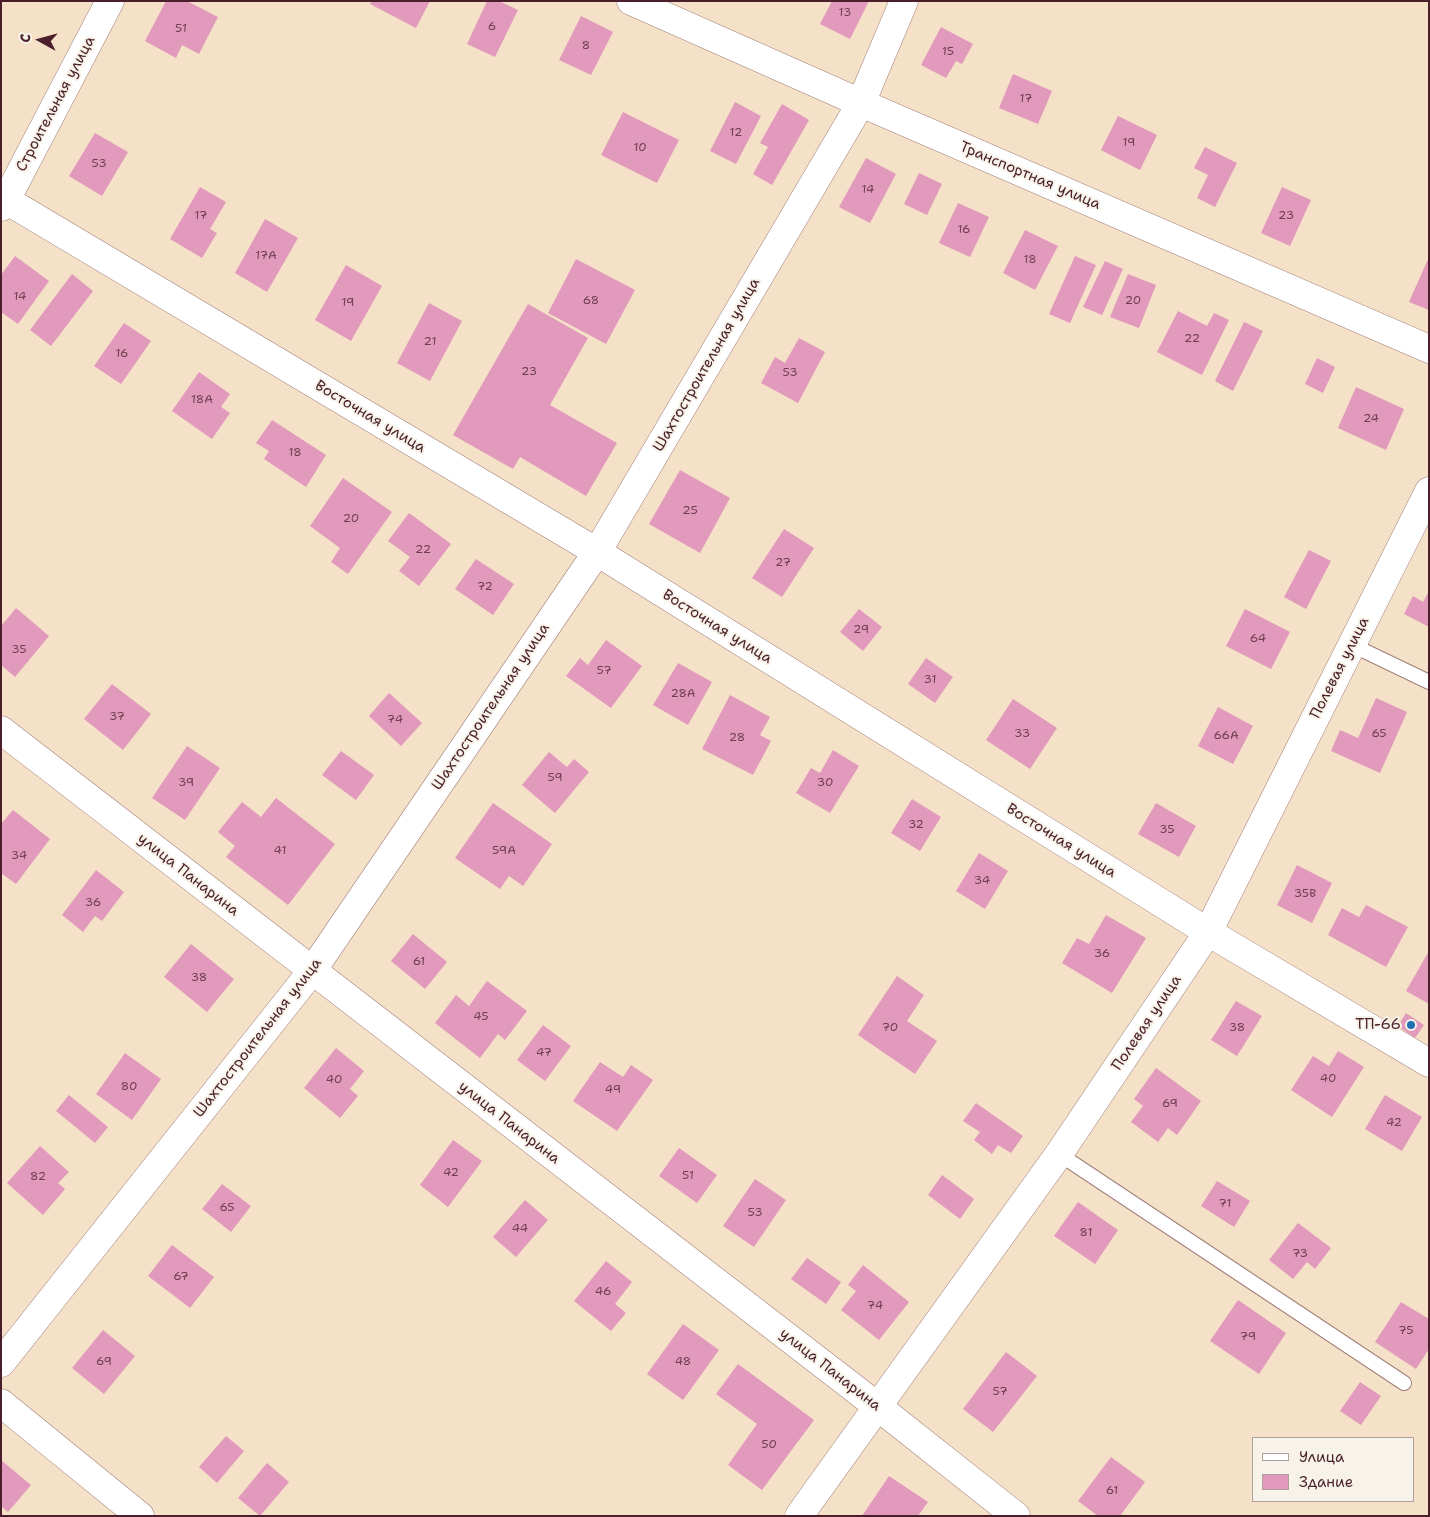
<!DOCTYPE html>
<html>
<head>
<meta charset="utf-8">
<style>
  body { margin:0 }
  #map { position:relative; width:1430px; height:1517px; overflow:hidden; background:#f5e0c8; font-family:"Shantell Sans",sans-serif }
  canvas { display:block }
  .frame { position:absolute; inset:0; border:2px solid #4a1f2b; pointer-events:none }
  .legend { position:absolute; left:1252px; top:1437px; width:162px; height:65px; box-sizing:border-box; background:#f7f3e8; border:1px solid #b29e9c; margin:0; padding:6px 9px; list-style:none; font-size:15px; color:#4a1f2b }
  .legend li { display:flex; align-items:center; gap:10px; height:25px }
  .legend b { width:25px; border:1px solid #b29e9c }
  .north { position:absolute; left:15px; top:15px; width:50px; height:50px; -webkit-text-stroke:4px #f7f3e8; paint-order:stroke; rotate:277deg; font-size:14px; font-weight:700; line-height:20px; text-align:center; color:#4a1f2b }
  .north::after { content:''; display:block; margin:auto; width:18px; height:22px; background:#4a1f2b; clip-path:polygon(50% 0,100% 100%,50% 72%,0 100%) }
</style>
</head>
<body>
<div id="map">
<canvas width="1430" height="1517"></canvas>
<div class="frame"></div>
<ul class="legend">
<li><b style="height:6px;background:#fff"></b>Улица</li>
<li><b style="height:14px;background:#e19abb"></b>Здание</li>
</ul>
<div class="north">С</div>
</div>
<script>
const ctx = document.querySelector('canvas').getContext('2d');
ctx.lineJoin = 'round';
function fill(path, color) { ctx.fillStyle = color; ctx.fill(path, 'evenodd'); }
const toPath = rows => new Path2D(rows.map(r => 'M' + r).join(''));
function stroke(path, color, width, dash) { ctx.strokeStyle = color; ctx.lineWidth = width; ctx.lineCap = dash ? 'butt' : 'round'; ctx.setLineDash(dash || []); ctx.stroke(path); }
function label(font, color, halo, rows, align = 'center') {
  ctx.font = font + ' "Shantell Sans",sans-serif'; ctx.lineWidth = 4; ctx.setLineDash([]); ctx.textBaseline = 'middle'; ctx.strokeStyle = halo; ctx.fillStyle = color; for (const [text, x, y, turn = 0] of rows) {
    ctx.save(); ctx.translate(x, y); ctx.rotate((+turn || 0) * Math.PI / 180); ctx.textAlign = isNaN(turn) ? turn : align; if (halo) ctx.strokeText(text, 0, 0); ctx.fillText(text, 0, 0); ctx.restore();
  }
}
const building = toPath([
  [166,1,187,1,218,17,199,54,182,45,176,58,145,41],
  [372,1,430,1,416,28,370,4],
  [487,1,499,1,518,10,495,57,467,44],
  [832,1,869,1,850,39,820,24],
  [581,16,613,32,591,75,559,60],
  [941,27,973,44,962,64,956,61,946,78,921,65],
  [1013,74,1052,91,1038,124,999,108],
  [735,102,761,116,736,164,710,151],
  [782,104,809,120,772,185,753,174,768,147,760,143],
  [623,112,679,140,657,183,601,155],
  [1118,116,1157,135,1140,170,1101,150],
  [95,133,128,152,102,196,69,176],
  [1205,147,1237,163,1215,207,1197,198,1208,175,1194,168],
  [866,158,896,174,870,223,839,207],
  [919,173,942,184,927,215,904,204],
  [200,187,226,202,210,229,217,233,202,258,170,239],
  [1282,187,1311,200,1290,246,1261,233],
  [958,203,989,217,970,257,939,243],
  [265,219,298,238,267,292,235,273],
  [1025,230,1058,246,1035,290,1003,273],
  [15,256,49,281,18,324,1,312,1,275],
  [1075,256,1096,265,1070,323,1049,314],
  [1429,257,1429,310,1409,302],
  [576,259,635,290,606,344,548,313],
  [1105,261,1123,269,1102,315,1083,307],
  [346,265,382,286,351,341,315,320],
  [72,274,93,291,51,346,30,330],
  [1128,274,1156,285,1139,328,1110,317],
  [429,303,462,321,430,381,397,363],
  [528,304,588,338,550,405,617,443,586,496,520,457,513,469,453,435],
  [1178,311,1207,326,1214,313,1229,320,1202,375,1157,352],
  [1244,322,1263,331,1233,391,1215,381],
  [124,323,151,341,121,384,94,366],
  [799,338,825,352,798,403,761,383,775,357,785,363],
  [1317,358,1335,367,1323,393,1305,384],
  [199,372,230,394,221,407,230,413,212,439,172,411],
  [1356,387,1404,409,1386,450,1338,428],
  [272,420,326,455,306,487,264,459,269,451,256,443],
  [680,470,730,498,700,553,649,524],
  [343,478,392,512,348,574,331,562,340,548,310,526],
  [409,513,451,544,419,586,399,571,410,557,388,541],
  [784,529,814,548,782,597,752,578],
  [1309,550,1331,561,1306,609,1284,597],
  [476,559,514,584,493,615,455,589],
  [1429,591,1429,627,1404,614,1413,596,1423,602],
  [16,608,49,636,15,677,1,665,1,626],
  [859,609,882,627,863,651,840,632],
  [1245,609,1290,632,1271,669,1226,646],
  [606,640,642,666,611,708,566,676,580,658,588,665],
  [926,658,953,677,935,703,908,684],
  [678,663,712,682,688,725,653,705],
  [112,684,151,714,123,750,84,719],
  [389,693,422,723,401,746,369,716],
  [730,695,770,717,760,735,771,741,753,775,702,749],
  [1376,698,1407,712,1380,773,1331,751,1340,730,1358,738],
  [1013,699,1057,728,1030,769,986,740],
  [1218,707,1253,726,1233,764,1198,746],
  [187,746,220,768,185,820,152,798],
  [833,750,859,766,830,813,796,793,811,768,820,773],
  [341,751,374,775,356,800,322,775],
  [549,752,567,767,574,759,589,772,555,813,522,785],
  [276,798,335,844,288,905,226,857,235,846,218,832,242,802,261,817],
  [912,799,941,817,920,851,891,833],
  [493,803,552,844,523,886,509,876,500,889,455,858],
  [1156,803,1196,826,1179,857,1138,834],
  [13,810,50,839,16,884,1,873,1,824],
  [979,853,1008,871,985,909,956,891],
  [1297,865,1332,883,1312,923,1277,905],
  [96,870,124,892,102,921,95,916,83,932,62,915],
  [1366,905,1408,927,1386,967,1328,935,1342,908,1359,917],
  [1106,915,1146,938,1112,993,1062,963,1077,938,1089,944],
  [413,934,447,962,425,989,391,961],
  [191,944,234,979,207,1012,164,977],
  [1429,951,1429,1004,1406,991],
  [897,976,924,995,907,1021,937,1041,915,1074,858,1035],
  [487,981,527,1011,505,1040,498,1034,480,1058,435,1023,456,995,469,1006],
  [1236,1001,1262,1016,1237,1056,1211,1040],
  [1406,1013,1424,1025,1415,1038,1398,1026],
  [543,1025,571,1046,545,1081,517,1060],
  [336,1048,364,1071,350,1089,358,1096,340,1118,304,1088],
  [1338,1051,1364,1067,1332,1117,1291,1090,1313,1056,1329,1066],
  [125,1053,161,1079,132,1120,96,1094],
  [600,1062,623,1077,631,1065,653,1080,617,1131,573,1101],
  [1156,1068,1201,1101,1177,1135,1168,1128,1158,1142,1131,1122,1143,1106,1134,1099],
  [69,1095,108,1127,95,1143,56,1111],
  [1385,1095,1422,1117,1402,1151,1365,1129],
  [976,1103,1023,1136,1011,1153,998,1145,992,1154,974,1140,980,1132,963,1121],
  [453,1140,482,1161,448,1207,420,1185],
  [40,1146,69,1172,58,1183,65,1189,43,1215,7,1183],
  [679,1148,717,1175,697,1203,659,1176],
  [942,1175,974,1199,960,1219,928,1195],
  [755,1179,786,1200,754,1247,723,1226],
  [1217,1181,1250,1201,1234,1227,1201,1206],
  [222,1184,251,1206,231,1232,202,1209],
  [525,1200,548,1220,516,1257,493,1237],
  [1078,1202,1118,1230,1095,1264,1054,1236],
  [1298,1223,1331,1248,1315,1269,1307,1262,1293,1279,1269,1260],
  [172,1245,214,1277,190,1308,148,1276],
  [807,1258,841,1282,826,1304,791,1279],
  [606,1261,632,1282,615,1304,626,1313,611,1331,574,1301],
  [863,1265,909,1302,879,1340,841,1310,856,1291,848,1285],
  [1238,1300,1286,1333,1259,1374,1210,1341],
  [1401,1302,1429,1319,1429,1349,1416,1369,1375,1342],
  [683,1324,719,1350,683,1400,647,1374],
  [103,1330,135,1356,104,1394,72,1368],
  [1006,1352,1037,1376,993,1432,963,1409],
  [738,1364,814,1420,762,1490,728,1465,757,1424,716,1394],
  [1360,1382,1381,1396,1361,1425,1340,1411],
  [226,1436,244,1451,217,1483,199,1467],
  [1111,1457,1145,1482,1120,1516,1098,1516,1078,1501],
  [1,1460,31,1485,8,1512,1,1506],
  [267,1463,289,1482,260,1516,238,1498],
  [889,1476,928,1502,918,1516,862,1516]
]);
const service = toPath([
  [1352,645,1429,682],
  [1059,1154,1404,1383]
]);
const minor = toPath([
  [631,1,861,103,1429,349],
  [1,197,597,552,1208,932,1429,1063],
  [1,207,6,200,110,1],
  [1,1363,312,971,597,552,861,103,904,1],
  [1,1403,140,1516],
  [799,1516,1059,1154,1208,932,1429,491]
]);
const tertiary = toPath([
  [1,730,877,1406,1016,1516]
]);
const markers = [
  [1411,1025,5,"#1f6fb2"]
];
const numberNames = [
  ["13",845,13],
  ["6",492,27],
  ["51",181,29],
  ["8",586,46],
  ["15",948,52],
  ["17",1026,99],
  ["12",736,133],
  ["19",1129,143],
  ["10",640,148],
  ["53",99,164],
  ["14",868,190],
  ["17",201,216],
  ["23",1286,216],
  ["16",964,230],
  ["17А",266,256],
  ["18",1030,260],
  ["14",20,297],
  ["68",591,301],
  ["20",1133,301],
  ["19",348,303],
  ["22",1192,339],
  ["21",430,342],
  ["16",122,354],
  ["23",529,372],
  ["53",790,373],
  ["18А",202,400],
  ["24",1371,419],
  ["18",295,453],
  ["25",690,511],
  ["20",351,519],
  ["22",423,550],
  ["27",783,563],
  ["72",485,587],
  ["29",861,630],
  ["64",1258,639],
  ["35",19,650],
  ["57",604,671],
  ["31",930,680],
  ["28А",683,694],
  ["37",117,717],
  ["74",395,720],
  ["33",1022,734],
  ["65",1379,734],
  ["66А",1226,736],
  ["28",737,738],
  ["59",555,778],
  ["39",186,783],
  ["30",825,783],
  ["32",916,825],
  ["35",1167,830],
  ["41",280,851],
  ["59А",504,851],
  ["34",19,856],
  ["34",982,881],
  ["35В",1305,894],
  ["36",93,903],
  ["36",1102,954],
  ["61",419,962],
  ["38",199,978],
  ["45",481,1017],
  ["70",890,1028],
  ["38",1237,1028],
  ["47",544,1053],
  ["40",1328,1079],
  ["40",334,1080],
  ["80",129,1087],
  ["49",613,1090],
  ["69",1170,1104],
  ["42",1394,1123],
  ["42",451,1173],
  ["51",688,1176],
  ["82",38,1177],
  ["71",1225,1204],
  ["65",227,1208],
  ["53",755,1213],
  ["44",520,1229],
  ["81",1086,1233],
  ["73",1300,1254],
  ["67",181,1277],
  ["46",603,1292],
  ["74",875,1306],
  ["75",1406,1331],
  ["79",1248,1337],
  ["69",104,1362],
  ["48",683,1362],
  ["57",1000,1392],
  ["50",769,1445],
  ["61",1112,1491]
];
const streetNames = [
  ["Строительная улица",56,104,-62],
  ["Транспортная улица",1030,176,23],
  ["Шахтостроительная улица",707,365,-60],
  ["Восточная улица",370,417,31],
  ["Восточная улица",717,627,32],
  ["Полевая улица",1340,668,-63],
  ["Шахтостроительная улица",491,707,-56],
  ["Восточная улица",1061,841,32],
  ["улица Панарина",188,875,38],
  ["Полевая улица",1147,1023,-56],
  ["Шахтостроительная улица",258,1038,-52],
  ["улица Панарина",509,1123,38],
  ["улица Панарина",830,1370,38]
];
const poiNames = [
  ["ТП-66",1401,1025]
];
fill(building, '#e19abb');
stroke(service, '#a0807a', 16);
stroke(minor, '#a0807a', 29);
stroke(tertiary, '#a0807a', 29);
stroke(service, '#fff', 14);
stroke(minor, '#fff', 28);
stroke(tertiary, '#fff', 28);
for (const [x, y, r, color] of markers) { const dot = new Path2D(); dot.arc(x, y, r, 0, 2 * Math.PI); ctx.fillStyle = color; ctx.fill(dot); stroke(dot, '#f7f3e8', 2); }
label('12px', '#703e4f', null, numberNames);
label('15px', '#4a1f2b', '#f7f3e8', streetNames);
label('15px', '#4a1f2b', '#f7f3e8', poiNames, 'right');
</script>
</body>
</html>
